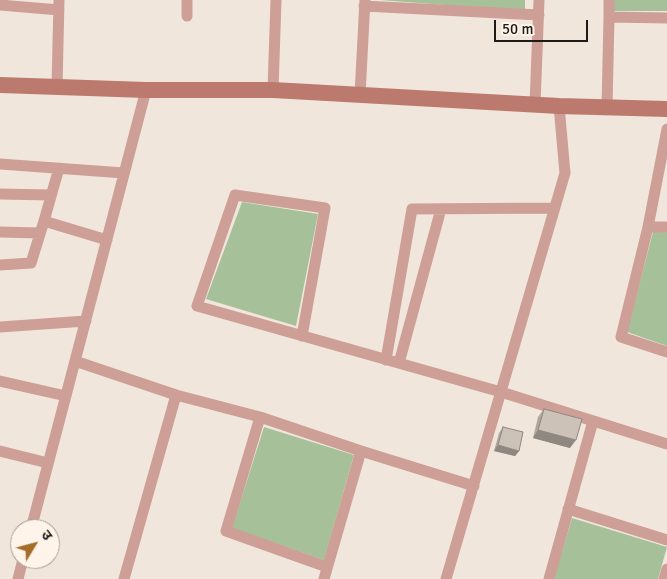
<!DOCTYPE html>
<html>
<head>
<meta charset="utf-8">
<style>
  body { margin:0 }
  #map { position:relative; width:667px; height:579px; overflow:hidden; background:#f1e6dc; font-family:Signika,"Noto Sans Devanagari",sans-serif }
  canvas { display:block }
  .north { position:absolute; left:10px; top:519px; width:50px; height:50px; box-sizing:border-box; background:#fef4e9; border:1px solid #a49d95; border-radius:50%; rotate:53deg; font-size:14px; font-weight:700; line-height:20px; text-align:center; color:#1e1a17 }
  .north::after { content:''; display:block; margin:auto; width:18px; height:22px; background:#a36d28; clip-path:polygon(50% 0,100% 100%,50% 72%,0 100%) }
  .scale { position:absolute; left:494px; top:20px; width:94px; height:22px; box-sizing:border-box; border:2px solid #1e1a17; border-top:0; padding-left:6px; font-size:15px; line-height:18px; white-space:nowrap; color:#1e1a17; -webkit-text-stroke:4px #fef4e9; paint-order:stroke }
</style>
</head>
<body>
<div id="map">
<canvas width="667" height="579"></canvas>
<div class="north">उ</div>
<div class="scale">50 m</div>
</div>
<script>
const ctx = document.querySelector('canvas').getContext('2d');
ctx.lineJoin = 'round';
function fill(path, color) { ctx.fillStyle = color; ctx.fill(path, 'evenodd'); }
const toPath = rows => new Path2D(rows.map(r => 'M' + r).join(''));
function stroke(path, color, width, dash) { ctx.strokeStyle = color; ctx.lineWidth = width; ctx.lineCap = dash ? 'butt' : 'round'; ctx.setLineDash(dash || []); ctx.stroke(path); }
const green = toPath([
  [380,0,525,0,525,11,524,11],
  [613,0,667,0,667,11,613,11],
  [242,202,318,214,296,326,206,299],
  [653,232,667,232,667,346,627,332],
  [264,427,354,455,324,560,232,528],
  [572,518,667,547,658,579,554,579]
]);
const street = toPath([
  [187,0,187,16],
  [0,5,59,10],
  [364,6,539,15],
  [609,17,609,0],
  [57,87,59,0],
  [273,90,276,0],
  [360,95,365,0],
  [535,105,539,0],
  [607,107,609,17,667,18],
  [0,164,124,173],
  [0,194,51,195],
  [44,221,59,168],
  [648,227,667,129],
  [667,227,648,227,621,337,667,352],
  [0,232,40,233],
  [0,265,31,263,44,221,107,240],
  [0,327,86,321],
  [302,336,325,208,235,195,197,306,501,392,667,444],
  [386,360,412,209,554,208],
  [75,361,176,395],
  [399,363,441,209],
  [0,381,66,396],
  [0,451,48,463],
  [361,451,474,486],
  [568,509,667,540],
  [31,529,146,90],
  [18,579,23,559],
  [124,579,176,395,260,417],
  [324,579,361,451,260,417,226,531,327,567],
  [446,579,565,173,559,106],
  [549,579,593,421],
  [664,579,667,569]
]);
const secondary = toPath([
  [0,85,146,90,273,90,559,106,667,109]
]);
const wall = toPath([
  [544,409,570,448,533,438,538,417],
  [503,427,519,451,515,456,494,451,499,433]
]);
const shadedWall = toPath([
  [538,430,576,440,570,448,533,438],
  [498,445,519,451,515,456,494,451]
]);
const building = toPath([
  [544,409,582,419,576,440,538,430,544,409],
  [503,427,523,432,519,451,498,445,503,427]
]);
fill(green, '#a6c19a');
stroke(street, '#cd9f97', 11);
stroke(secondary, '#bc7a6f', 16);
fill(wall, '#afa79e');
fill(shadedWall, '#8f8881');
fill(building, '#ccc2b8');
stroke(building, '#8f8881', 1);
</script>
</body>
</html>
